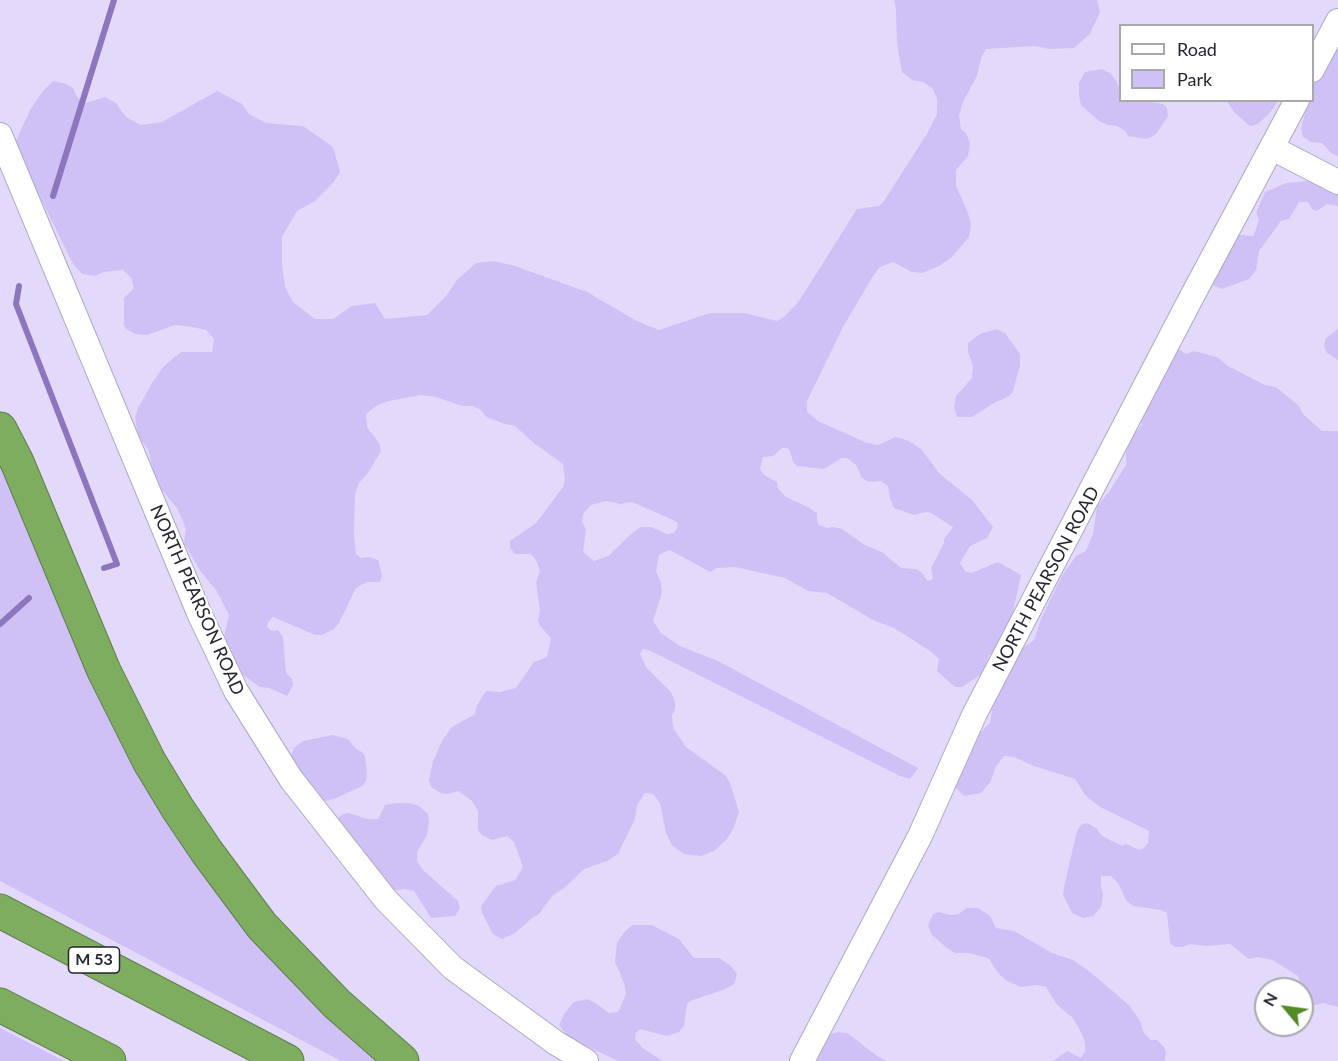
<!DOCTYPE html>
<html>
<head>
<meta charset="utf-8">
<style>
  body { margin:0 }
  #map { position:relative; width:1338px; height:1061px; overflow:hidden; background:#e3dafb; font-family:Lato,sans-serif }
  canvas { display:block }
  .legend { position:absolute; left:1119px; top:24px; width:195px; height:78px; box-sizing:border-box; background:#fff; border:2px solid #a9a8ad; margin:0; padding:8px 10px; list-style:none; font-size:18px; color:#282531 }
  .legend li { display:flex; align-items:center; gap:12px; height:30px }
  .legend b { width:30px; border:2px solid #a9a8ad }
  .north { position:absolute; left:1254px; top:977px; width:60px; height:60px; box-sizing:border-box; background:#fff; border:2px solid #a9a8ad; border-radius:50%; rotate:299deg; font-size:16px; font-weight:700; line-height:24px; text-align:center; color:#282531 }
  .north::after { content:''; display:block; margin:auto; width:21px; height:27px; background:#538b26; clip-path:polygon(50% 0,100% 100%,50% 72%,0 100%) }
</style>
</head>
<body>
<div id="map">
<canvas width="1338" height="1061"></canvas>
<ul class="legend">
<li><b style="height:8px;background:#fff"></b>Road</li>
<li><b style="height:16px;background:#cfc1f6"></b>Park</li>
</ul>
<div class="north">N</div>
</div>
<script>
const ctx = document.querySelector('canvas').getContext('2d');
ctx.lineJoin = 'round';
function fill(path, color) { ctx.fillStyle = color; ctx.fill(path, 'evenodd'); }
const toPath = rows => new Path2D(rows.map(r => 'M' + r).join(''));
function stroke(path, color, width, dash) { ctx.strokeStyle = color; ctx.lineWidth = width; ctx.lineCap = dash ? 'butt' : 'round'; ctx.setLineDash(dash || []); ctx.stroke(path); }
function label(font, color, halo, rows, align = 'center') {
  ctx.font = font + ' Lato,sans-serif'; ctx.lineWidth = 4.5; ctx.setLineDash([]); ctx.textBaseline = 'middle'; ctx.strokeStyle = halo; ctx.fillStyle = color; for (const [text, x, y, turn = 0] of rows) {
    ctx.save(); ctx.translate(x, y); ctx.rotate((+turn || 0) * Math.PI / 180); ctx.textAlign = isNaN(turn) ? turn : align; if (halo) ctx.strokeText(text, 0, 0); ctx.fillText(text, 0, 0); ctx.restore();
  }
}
const green = toPath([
  [894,0,1097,0,1100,12,1090,34,1074,48,1049,49,1035,46,986,49,981,58,977,76,963,102,959,115,961,129,966,133,970,143,968,156,956,170,956,186,968,213,971,225,969,237,952,257,939,266,922,273,912,272,893,262,880,267,873,276,843,327,807,401,807,412,818,421,867,443,878,445,896,437,909,441,921,449,940,474,972,500,993,527,987,538,970,546,960,563,965,571,971,573,998,562,1021,575,1012,617,1002,648,989,655,982,674,962,687,955,687,937,671,939,659,930,651,894,628,873,620,827,593,808,591,785,578,735,567,717,568,710,572,670,550,659,555,656,571,661,583,662,593,653,621,661,633,680,646,718,661,918,768,910,779,900,776,651,651,643,649,640,654,646,667,671,692,675,702,675,710,672,715,673,728,686,747,725,775,730,783,739,812,734,827,727,839,714,851,701,856,684,854,672,845,666,833,660,803,653,794,645,793,637,805,635,819,618,854,607,861,584,869,564,888,552,896,539,914,532,918,515,933,502,939,493,934,482,913,481,906,496,886,515,880,523,867,514,842,507,836,492,840,482,835,478,830,478,811,472,801,458,791,448,794,441,793,431,787,429,780,433,761,443,739,452,727,475,714,477,705,486,691,500,692,516,688,534,662,547,657,551,638,540,626,538,620,540,610,536,583,540,571,536,560,531,554,515,554,510,548,510,541,536,523,563,487,565,480,563,464,535,444,515,426,505,424,486,417,481,410,473,406,462,406,436,397,421,395,389,401,376,406,366,414,367,427,379,443,381,451,368,473,359,483,355,494,354,537,356,554,361,558,369,557,378,560,382,575,380,582,367,582,356,588,339,623,334,629,322,635,315,635,273,617,268,622,267,627,272,631,278,630,283,637,286,673,292,679,293,685,287,696,269,688,260,687,233,668,223,641,229,615,216,590,201,572,184,543,186,530,183,521,177,508,159,486,154,475,148,449,138,436,135,418,138,408,152,383,164,366,181,352,212,352,214,339,206,330,192,327,175,325,147,335,135,334,126,329,124,325,124,298,134,288,131,278,123,270,104,272,95,276,82,274,73,264,38,193,32,185,15,143,30,110,43,91,53,81,66,84,73,88,77,97,86,103,105,97,116,103,126,117,141,125,162,122,217,91,242,104,249,114,266,123,303,126,333,147,340,172,334,182,315,201,297,211,282,237,282,265,285,287,293,302,315,319,333,319,352,306,375,303,385,319,427,315,446,296,457,280,476,263,494,261,515,266,587,292,637,321,659,330,710,313,744,313,777,321,784,317,799,301,857,209,879,206,884,201,928,132,937,114,937,98,932,88,923,82,912,80,902,72,897,44,896,9],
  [782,448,787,448,790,451,793,462,797,466,824,469,842,458,847,458,856,465,862,478,869,482,881,481,888,486,890,498,894,508,914,515,926,512,931,513,953,527,944,539,944,543,931,568,933,579,928,581,921,572,916,569,901,568,882,552,865,545,842,529,833,527,827,528,819,525,817,521,817,513,808,507,786,497,778,489,777,482,764,475,760,469,763,457,773,456],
  [606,501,621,504,632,502,673,520,678,523,677,528,674,533,667,534,651,527,641,527,631,534,608,556,594,561,583,552,586,529,582,522,583,514,591,505],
  [1338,35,1338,156,1331,153,1322,143,1311,142,1303,137,1301,128,1308,101,1312,100,1313,85,1321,74],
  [1102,69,1110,73,1115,79,1120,89,1120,100,1146,101,1163,104,1167,108,1168,116,1156,134,1147,139,1128,136,1125,131,1117,126,1108,125,1099,121,1081,105,1079,96,1079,83,1085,72],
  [1227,101,1278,101,1269,114,1258,124,1250,126,1234,112],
  [1310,181,1322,184,1338,195,1338,206,1327,204,1317,211,1312,209,1308,202,1299,202,1289,219,1281,221,1259,251,1256,270,1249,279,1222,289,1208,283,1226,233,1251,236,1254,235,1259,220,1256,213,1265,192,1286,183],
  [996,329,1005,333,1020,354,1020,366,1013,391,1008,397,994,403,972,417,957,417,954,407,956,396,972,378,973,366,968,352,968,343,980,334],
  [1338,329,1338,360,1327,353,1324,346,1326,338],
  [1172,349,1180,350,1186,354,1194,351,1217,357,1228,366,1265,385,1276,387,1299,406,1303,414,1322,431,1338,431,1338,1007,1323,1003,1315,1005,1307,1003,1298,976,1272,960,1258,957,1249,959,1230,944,1206,946,1190,944,1183,947,1175,947,1170,943,1167,913,1161,910,1133,906,1126,900,1118,883,1111,876,1101,876,1101,887,1103,894,1101,907,1093,916,1083,918,1072,913,1063,895,1064,887,1077,831,1081,825,1087,823,1096,828,1102,836,1122,846,1125,844,1129,845,1139,850,1144,848,1148,843,1149,831,1100,807,1085,795,1075,779,1034,766,1014,757,1004,756,996,766,991,781,981,793,964,796,953,785,973,740,990,723,993,704,1015,653,1034,640,1041,619,1063,574,1076,556,1086,551,1093,534,1097,506,1109,492,1126,465,1126,443,1132,434,1138,430,1142,424,1140,418],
  [0,451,109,706,384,1061,341,1061,0,881],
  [333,735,348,739,356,749,362,752,365,756,367,773,366,781,362,786,337,798,326,801,317,798,290,758,294,748,303,741],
  [395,803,410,803,419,806,428,814,429,822,427,835,417,852,417,861,423,870,458,901,460,908,455,916,431,918,414,891,405,889,391,891,337,822,339,817,343,814,349,813,367,819,378,819,385,805],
  [966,908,978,908,990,916,996,928,1014,931,1052,953,1073,960,1090,972,1129,1005,1140,1021,1144,1033,1151,1040,1157,1040,1164,1047,1166,1052,1165,1061,1053,1061,1067,1051,1081,1058,1085,1051,1085,1043,1083,1036,1073,1018,1057,1005,1046,987,1037,985,1021,987,1007,981,999,974,988,958,968,953,955,953,947,948,932,935,928,926,933,914,939,912,950,915,959,914],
  [632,925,652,925,679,939,694,958,719,958,730,965,737,974,734,984,723,990,693,1000,687,1003,684,1026,679,1032,666,1036,640,1029,636,1033,635,1039,644,1049,663,1061,618,1061,570,1038,559,1025,564,1014,574,1002,587,999,594,1002,609,1013,618,1012,626,994,624,983,615,962,617,943,624,932],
  [0,1028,64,1061,0,1061],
  [838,1032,847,1033,854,1038,877,1056,887,1061,796,1061,811,1040]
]);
const stream = toPath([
  [53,196,114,0],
  [19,286,16,304,117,564,104,568],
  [0,624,29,598]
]);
const minor = toPath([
  [1312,70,1338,21],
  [0,135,199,613,236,691,291,779,386,900,453,968,556,1043,586,1061],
  [1272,148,1338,182],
  [802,1061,920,836,975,713,1189,302,1297,100]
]);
const highway = toPath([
  [0,429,17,462,104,671,149,761,178,809,207,852,262,926,337,1004,402,1061],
  [0,911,287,1061],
  [0,1005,109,1061]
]);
const shields = [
  [94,960,51]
];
const shieldNames = [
  ["M 53",94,960]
];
const streetNames = [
  ["NORTH PEARSON ROAD",1046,579,-62],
  ["NORTH PEARSON ROAD",197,600,66]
];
fill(green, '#cfc1f6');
stroke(stream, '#8c76bd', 6);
stroke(minor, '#afa7c6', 26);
stroke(highway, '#607d50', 35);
stroke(minor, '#fff', 24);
stroke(highway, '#7ead60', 33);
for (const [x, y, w] of shields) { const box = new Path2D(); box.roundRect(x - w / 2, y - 13, w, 26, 4.5); ctx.fillStyle = '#fff'; ctx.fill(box); stroke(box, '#282531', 1.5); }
label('bold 16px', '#282531', null, shieldNames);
label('18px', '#282531', '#fff', streetNames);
</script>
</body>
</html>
